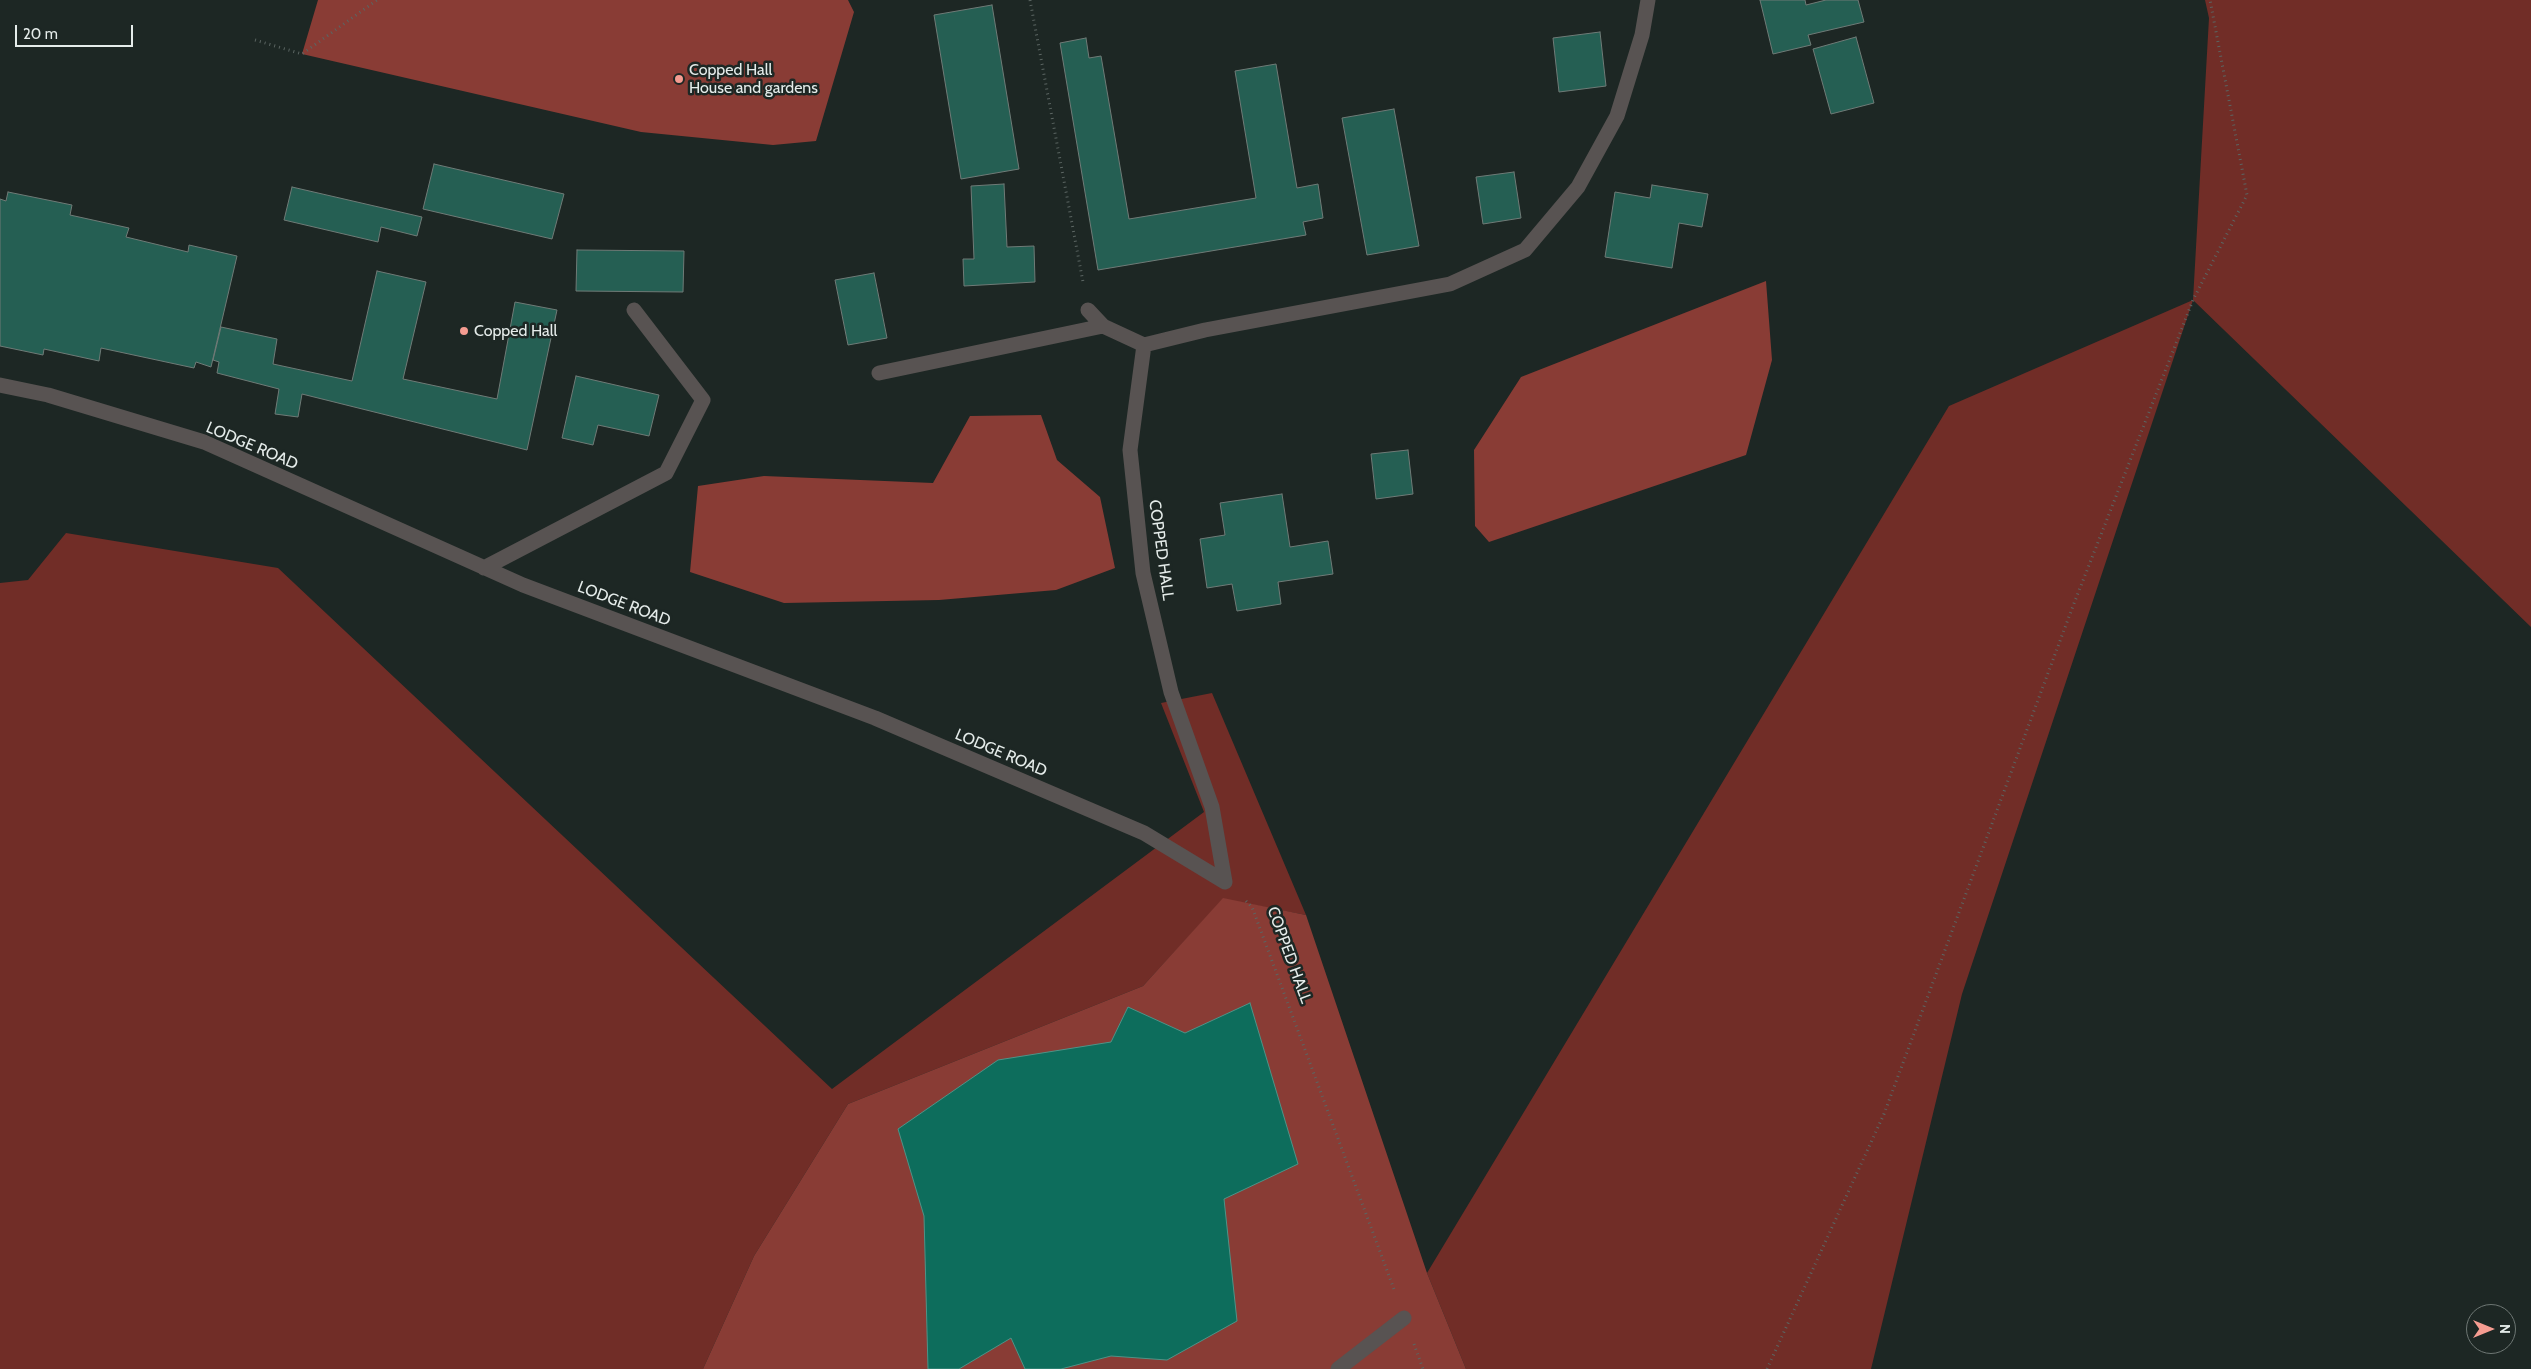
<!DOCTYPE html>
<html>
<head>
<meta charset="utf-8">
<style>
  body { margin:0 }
  #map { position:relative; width:2531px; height:1369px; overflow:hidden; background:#1d2724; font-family:Cabin,sans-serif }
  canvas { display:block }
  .north { position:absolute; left:2466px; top:1304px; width:50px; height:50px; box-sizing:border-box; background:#1d2724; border:1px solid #6d7673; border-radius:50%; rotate:90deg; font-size:14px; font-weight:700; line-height:20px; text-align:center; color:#e5ecea }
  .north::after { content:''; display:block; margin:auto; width:18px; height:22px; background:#f59c91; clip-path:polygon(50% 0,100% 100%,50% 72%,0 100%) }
  .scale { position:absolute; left:15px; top:25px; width:118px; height:22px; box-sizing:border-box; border:2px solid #e5ecea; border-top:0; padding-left:6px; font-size:15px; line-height:18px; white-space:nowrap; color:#e5ecea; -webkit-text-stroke:4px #1d2724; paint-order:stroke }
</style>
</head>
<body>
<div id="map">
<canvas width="2531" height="1369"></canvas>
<div class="north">N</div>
<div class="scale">20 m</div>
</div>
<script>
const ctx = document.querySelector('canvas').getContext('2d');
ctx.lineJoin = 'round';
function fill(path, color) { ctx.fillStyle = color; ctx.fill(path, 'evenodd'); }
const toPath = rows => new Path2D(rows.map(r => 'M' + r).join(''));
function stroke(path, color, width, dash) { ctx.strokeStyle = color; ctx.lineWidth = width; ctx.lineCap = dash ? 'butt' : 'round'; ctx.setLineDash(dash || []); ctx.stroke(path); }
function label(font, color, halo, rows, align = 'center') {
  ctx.font = font + ' Cabin,sans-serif'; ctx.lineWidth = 5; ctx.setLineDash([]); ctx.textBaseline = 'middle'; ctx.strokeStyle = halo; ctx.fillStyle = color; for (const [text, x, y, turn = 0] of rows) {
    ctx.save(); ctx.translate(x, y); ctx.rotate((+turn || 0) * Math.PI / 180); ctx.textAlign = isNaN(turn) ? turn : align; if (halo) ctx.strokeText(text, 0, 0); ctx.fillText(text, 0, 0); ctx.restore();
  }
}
const green = toPath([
  [2205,0,2531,0,2531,627,2193,300,1962,994,1871,1369,1466,1369,1427,1273,1949,406,2193,300,2209,18],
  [66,533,278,568,832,1089,1204,812,1161,703,1212,693,1306,915,1223,899,1143,986,848,1104,754,1256,703,1369,0,1369,0,583,28,580]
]);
const forest = toPath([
  [318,0,848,0,854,12,816,141,773,145,641,132,302,54],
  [1766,281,1772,360,1746,455,1489,542,1475,526,1474,450,1521,377],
  [1041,415,1057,460,1100,497,1115,568,1056,590,939,600,784,603,690,572,698,486,764,476,933,483,970,416],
  [1223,898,1306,915,1427,1273,1466,1369,703,1369,754,1256,848,1104,1143,986]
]);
const water = toPath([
  [1250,1003,1298,1164,1224,1199,1237,1321,1167,1360,1111,1356,1061,1369,1025,1369,1011,1338,959,1369,928,1369,924,1216,898,1129,998,1060,1111,1042,1128,1007,1185,1033,1250,1003]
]);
const building = toPath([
  [1760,0,1805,0,1806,5,1826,0,1858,0,1864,22,1808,35,1811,45,1773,54,1760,0],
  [992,5,1019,169,961,179,934,15,992,5],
  [1600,32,1606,86,1559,92,1553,38,1600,32],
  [1856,37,1874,103,1831,114,1813,49,1856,37],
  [1086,38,1089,58,1101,56,1129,219,1256,198,1235,71,1276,64,1297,188,1318,184,1323,218,1303,222,1306,235,1098,270,1060,43,1086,38],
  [1394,109,1419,246,1367,255,1342,118,1394,109],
  [434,164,564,194,552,239,423,209,434,164],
  [1514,172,1521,218,1483,224,1476,177,1514,172],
  [1004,184,1007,247,1034,246,1035,282,964,286,963,259,974,259,971,186,1004,184],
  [1652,185,1708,194,1702,227,1679,223,1672,268,1605,257,1615,192,1650,198,1652,185],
  [292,187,422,217,417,236,381,227,378,242,284,220,292,187],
  [8,192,72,205,70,215,129,228,126,237,188,252,189,245,237,256,211,367,196,362,194,368,101,348,99,361,44,349,43,355,0,346,0,199,6,201,8,192],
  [577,250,684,251,683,292,576,291,577,250],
  [377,271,426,282,403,379,497,399,515,302,557,310,527,450,302,394,298,417,275,414,279,389,217,373,219,362,213,360,221,327,277,339,273,364,352,381,377,271],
  [874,273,887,338,848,345,835,280,874,273],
  [576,376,659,395,649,436,598,425,593,445,562,438,576,376],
  [1408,450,1413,494,1376,499,1371,454,1408,450],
  [1282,494,1290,547,1328,541,1333,574,1278,582,1281,604,1237,611,1232,584,1207,588,1200,539,1225,535,1220,503,1282,494]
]);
const path = toPath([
  [1030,0,1083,282],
  [255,40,302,54,377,0],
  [1246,901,1252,907,1395,1292],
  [1414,1344,1423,1369],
  [1767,1369,1884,1114,2073,606,2193,300,2247,195,2210,0]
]);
const lane = toPath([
  [1088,310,1103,326,1144,345,1205,330,1450,284,1525,250,1578,187,1617,116,1642,35,1648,0],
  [1144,345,1130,450,1143,573,1171,692,1212,807,1225,882],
  [879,373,1103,326],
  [0,385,48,395,204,442,523,585,875,718,1144,833,1225,882],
  [484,568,666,473,703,400,634,310],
  [1338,1369,1404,1318]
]);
const markers = [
  [679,79,5,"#f59c91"],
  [464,331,5,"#f59c91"]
];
const poiNames = [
  ["Copped Hall",689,70],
  ["House and gardens",689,88],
  ["Copped Hall",474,331]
];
const streetNames = [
  ["LODGE ROAD",252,446,23],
  ["COPPED HALL",1161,550,82],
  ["LODGE ROAD",624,604,21],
  ["LODGE ROAD",1001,753,23],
  ["COPPED HALL",1289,955,70]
];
fill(green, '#712d27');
fill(forest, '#893c35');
fill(water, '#0d6d5c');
stroke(water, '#4e9387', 1);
fill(building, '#255f53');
stroke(building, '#6f7b77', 1);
stroke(path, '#5b6562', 3, [1, 4]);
stroke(lane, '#585352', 15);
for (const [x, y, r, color] of markers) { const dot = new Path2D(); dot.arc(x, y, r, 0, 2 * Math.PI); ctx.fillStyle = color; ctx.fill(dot); stroke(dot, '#1d2724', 2); }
label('16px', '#e5ecea', '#1d2724', poiNames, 'left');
label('16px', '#e5ecea', '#1d2724', streetNames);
</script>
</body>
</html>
